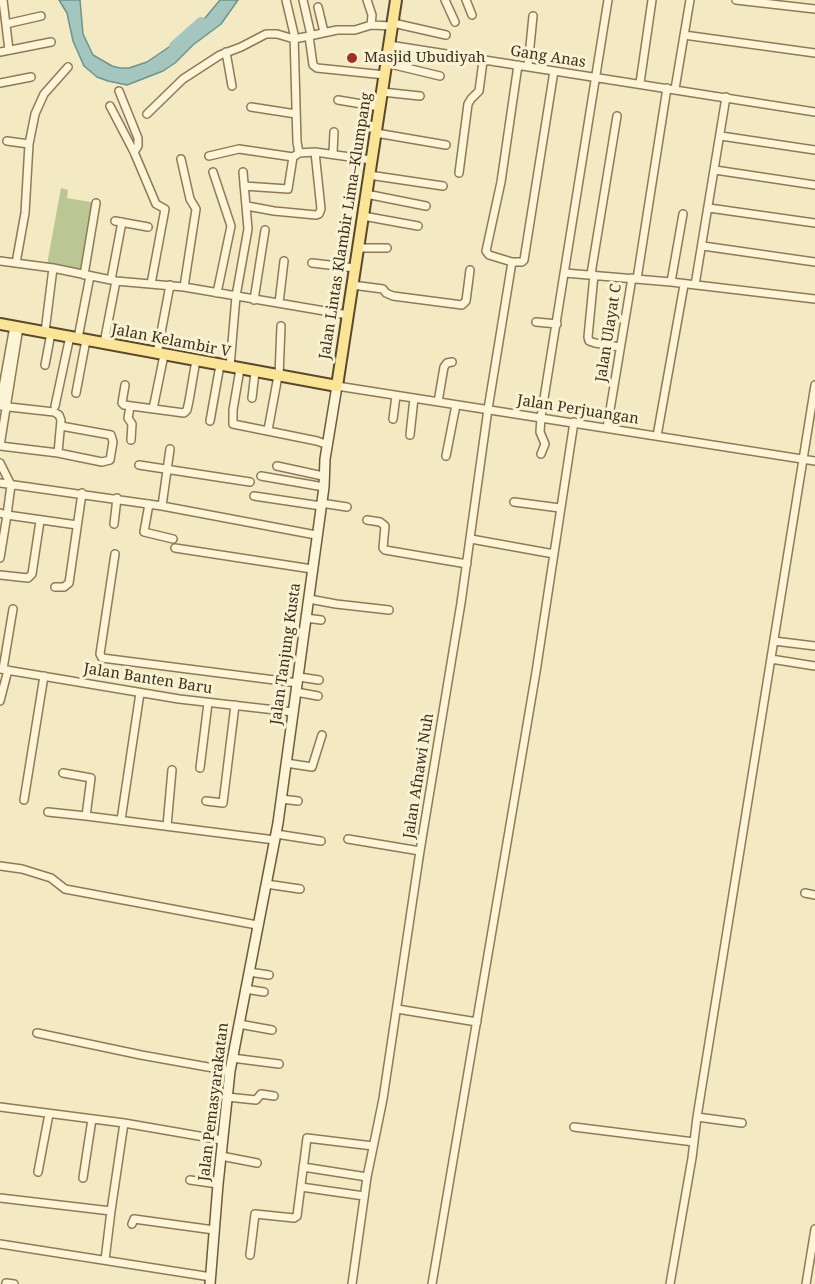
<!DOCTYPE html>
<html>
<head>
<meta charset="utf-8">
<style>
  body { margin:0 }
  canvas { display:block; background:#f3e9c2 }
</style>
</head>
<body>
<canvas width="815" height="1284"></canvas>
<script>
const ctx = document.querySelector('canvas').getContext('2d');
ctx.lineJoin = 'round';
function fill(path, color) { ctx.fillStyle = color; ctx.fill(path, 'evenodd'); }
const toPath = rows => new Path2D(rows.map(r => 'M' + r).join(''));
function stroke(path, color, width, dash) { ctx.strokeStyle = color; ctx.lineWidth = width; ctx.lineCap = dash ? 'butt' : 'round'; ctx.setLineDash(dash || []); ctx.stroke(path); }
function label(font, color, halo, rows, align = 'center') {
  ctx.font = font + ' "Noto Serif",serif'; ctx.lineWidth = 6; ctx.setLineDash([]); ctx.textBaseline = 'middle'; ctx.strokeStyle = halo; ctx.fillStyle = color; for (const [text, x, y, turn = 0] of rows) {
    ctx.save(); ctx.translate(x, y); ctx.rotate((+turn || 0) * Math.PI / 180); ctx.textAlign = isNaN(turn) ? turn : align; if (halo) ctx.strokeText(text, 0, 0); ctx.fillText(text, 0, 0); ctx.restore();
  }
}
const cemetery = toPath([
  [61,188,68,190,67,198,96,203,82,277,46,270]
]);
const water = toPath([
  [59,0,80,0,83,34,93,55,112,66,120,68,129,68,147,62,169,47,205,18,220,0,238,0,221,24,193,45,175,63,163,71,127,85,108,81,97,77,84,66,73,41,67,13,59,0]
]);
const river = toPath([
  [174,46,201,22]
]);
const street = toPath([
  [3,0,9,50],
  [286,0,294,34,297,142,299,153],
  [303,0,311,35],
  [367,0,372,15,371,25],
  [445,0,455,22],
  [466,0,472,15],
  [736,0,815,9],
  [318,7,324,32],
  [393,23,446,35],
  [6,24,41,16],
  [684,35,815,53],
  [389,45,815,112],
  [0,52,51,42],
  [226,52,232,86],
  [386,63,440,76],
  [518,65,501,182,486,251,489,255,512,262,522,262,524,260,554,71],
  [528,66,533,16],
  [385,75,317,68,313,65,309,36,337,30,355,30,371,25,392,26],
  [0,83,31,77],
  [640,83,652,0],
  [675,89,690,0],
  [119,91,138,138,138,146,134,152],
  [382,92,420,96],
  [338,100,380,107],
  [110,106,134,152,156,204,165,209,151,284],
  [251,107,296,114],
  [147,114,183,79,220,55,241,47,266,34,277,34,294,39,309,36],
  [376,133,446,145],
  [721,136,815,150],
  [7,141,29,144],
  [333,153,334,132],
  [209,156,239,149,293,157,299,153,315,152],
  [181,159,190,199,196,209,184,287],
  [715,170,815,185],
  [213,172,231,226,217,293],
  [459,173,468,104,471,99,479,91,483,61],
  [369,175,443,186],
  [244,186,288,189,293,157],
  [366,194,426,206],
  [247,206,274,211,316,215,319,214,321,209,315,152,371,160],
  [709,208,815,223],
  [363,216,418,226],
  [115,221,148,227],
  [703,246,815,262],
  [358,248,387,248],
  [0,261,53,268,116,281,184,287,348,315],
  [16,263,25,213,29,144,35,114,44,94,68,67],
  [312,263,355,268],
  [565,273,671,282,815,299],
  [591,274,617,116],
  [84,275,96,203],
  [594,275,588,337,589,341,595,343,620,347],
  [637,279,667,88],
  [111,280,122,222],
  [671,282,683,214],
  [352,285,383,289,386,293,393,296,462,305,466,301,470,270],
  [695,285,726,97],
  [254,300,265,230],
  [279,303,284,261],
  [536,322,557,324],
  [45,332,53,268],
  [78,338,90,276],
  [104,343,116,281],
  [157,354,170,285],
  [45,365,51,333],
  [230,367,236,296,248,229,243,172],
  [240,369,233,410,233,424,317,441,328,445],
  [279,376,281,326],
  [125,385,122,403,124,405,184,413,187,410,189,401,196,360],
  [337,386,815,461],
  [76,393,86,340],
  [252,398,255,372],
  [438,402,444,367,447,363,452,362],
  [0,404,14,326],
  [0,406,54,412,59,415,61,420,58,453],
  [55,406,70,336],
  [130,407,128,418,132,424,131,440],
  [153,409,164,355],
  [393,419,396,396],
  [210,421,220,365],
  [607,428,632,278],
  [268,430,278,376],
  [410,435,414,398],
  [657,436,684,285],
  [0,446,58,453,102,462,110,460,113,442,111,435,61,426],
  [0,446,19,327],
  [541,454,545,444,540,432,541,417,608,0],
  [446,456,456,405],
  [0,463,11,485,7,515,77,525],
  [139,465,250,482],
  [277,466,323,476],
  [261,476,324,487],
  [0,483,162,506,316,535],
  [254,496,321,506],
  [514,502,560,508],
  [321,503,347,507],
  [149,504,144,532,173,539],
  [162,506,170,449],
  [0,513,7,515,0,558],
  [367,520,380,522,385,526,383,548,385,550,467,564],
  [114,524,117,498],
  [471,539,554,554],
  [175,548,312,569],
  [115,554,100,654,102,658,298,683],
  [0,575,28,578,32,574,40,521],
  [55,587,64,587,69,583,82,493],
  [309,599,336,604,389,610],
  [306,618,321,620],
  [774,641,815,646],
  [771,659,815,666],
  [0,669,179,699,293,712],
  [3,669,13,609],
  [299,677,319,680],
  [296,692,318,696],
  [0,701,8,670],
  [286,763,312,767,322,735],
  [200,768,208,703],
  [63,773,91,778,86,816,275,840],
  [281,799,298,801],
  [24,800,44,676],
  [206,801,223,803,235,705],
  [48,812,86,816],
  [121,820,140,693],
  [167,826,172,770],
  [276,834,321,841],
  [348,839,420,851],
  [0,866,22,869,51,878,65,889,257,925],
  [266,884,300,889],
  [805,893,815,895],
  [249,972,269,975],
  [245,989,264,992],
  [397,1009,477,1022],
  [239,1024,272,1030],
  [37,1033,141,1055,230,1071],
  [232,1058,279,1064],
  [227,1097,256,1100,261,1094,274,1096],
  [0,1107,124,1123,222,1140],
  [697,1117,742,1123],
  [574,1127,694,1142],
  [221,1156,257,1163],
  [303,1167,367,1177],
  [38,1172,49,1114],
  [83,1178,92,1119],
  [190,1180,218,1184],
  [301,1187,364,1196],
  [0,1198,111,1211,124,1123],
  [132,1224,134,1219,214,1230],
  [0,1244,211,1277],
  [250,1255,255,1214,294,1218,297,1216,307,1138,373,1146],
  [105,1260,111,1211],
  [6,1283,14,1284],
  [352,1284,367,1177,383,1099,420,851,461,603,488,409,512,262],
  [432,1284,536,672,574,422],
  [670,1284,692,1158,697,1117,815,385],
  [806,1284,815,1229]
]);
const secondary = toPath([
  [210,1284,218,1184,230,1071,278,823,324,487,325,459,337,386]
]);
const primary = toPath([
  [0,324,337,386,396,0]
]);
const markers = [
  [352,58,6,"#a52c20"]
];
const streetNames = [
  ["Gang Anas",548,57,9],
  ["Jalan Lintas Klambir Lima–Klumpang",346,226,-81],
  ["Jalan Ulayat C",609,333,-81],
  ["Jalan Kelambir V",171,341,11],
  ["Jalan Perjuangan",578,410,9],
  ["Jalan Tanjung Kusta",286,654,-82],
  ["Jalan Banten Baru",148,679,9],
  ["Jalan Afnawi Nuh",419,776,-81],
  ["Jalan Pemasyarakatan",214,1102,-83]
];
const poiNames = [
  ["Masjid Ubudiyah",364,58]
];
fill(cemetery, '#bcc695');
fill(water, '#a5c5bf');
stroke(water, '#6a958e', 1.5);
stroke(river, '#a5c5bf', 10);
stroke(street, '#8f7a57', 10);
stroke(secondary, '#715b3a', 12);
stroke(primary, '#5c472c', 14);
stroke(street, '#fcf5d7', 7);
stroke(secondary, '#fcf5d7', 9);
stroke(primary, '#fae496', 10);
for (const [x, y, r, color] of markers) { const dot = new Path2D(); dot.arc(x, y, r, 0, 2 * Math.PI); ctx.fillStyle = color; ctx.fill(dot); stroke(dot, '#f9f2d3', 2); }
label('15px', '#3d301d', '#f9f2d3', streetNames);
label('15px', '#3d301d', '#f9f2d3', poiNames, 'left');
</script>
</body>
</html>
